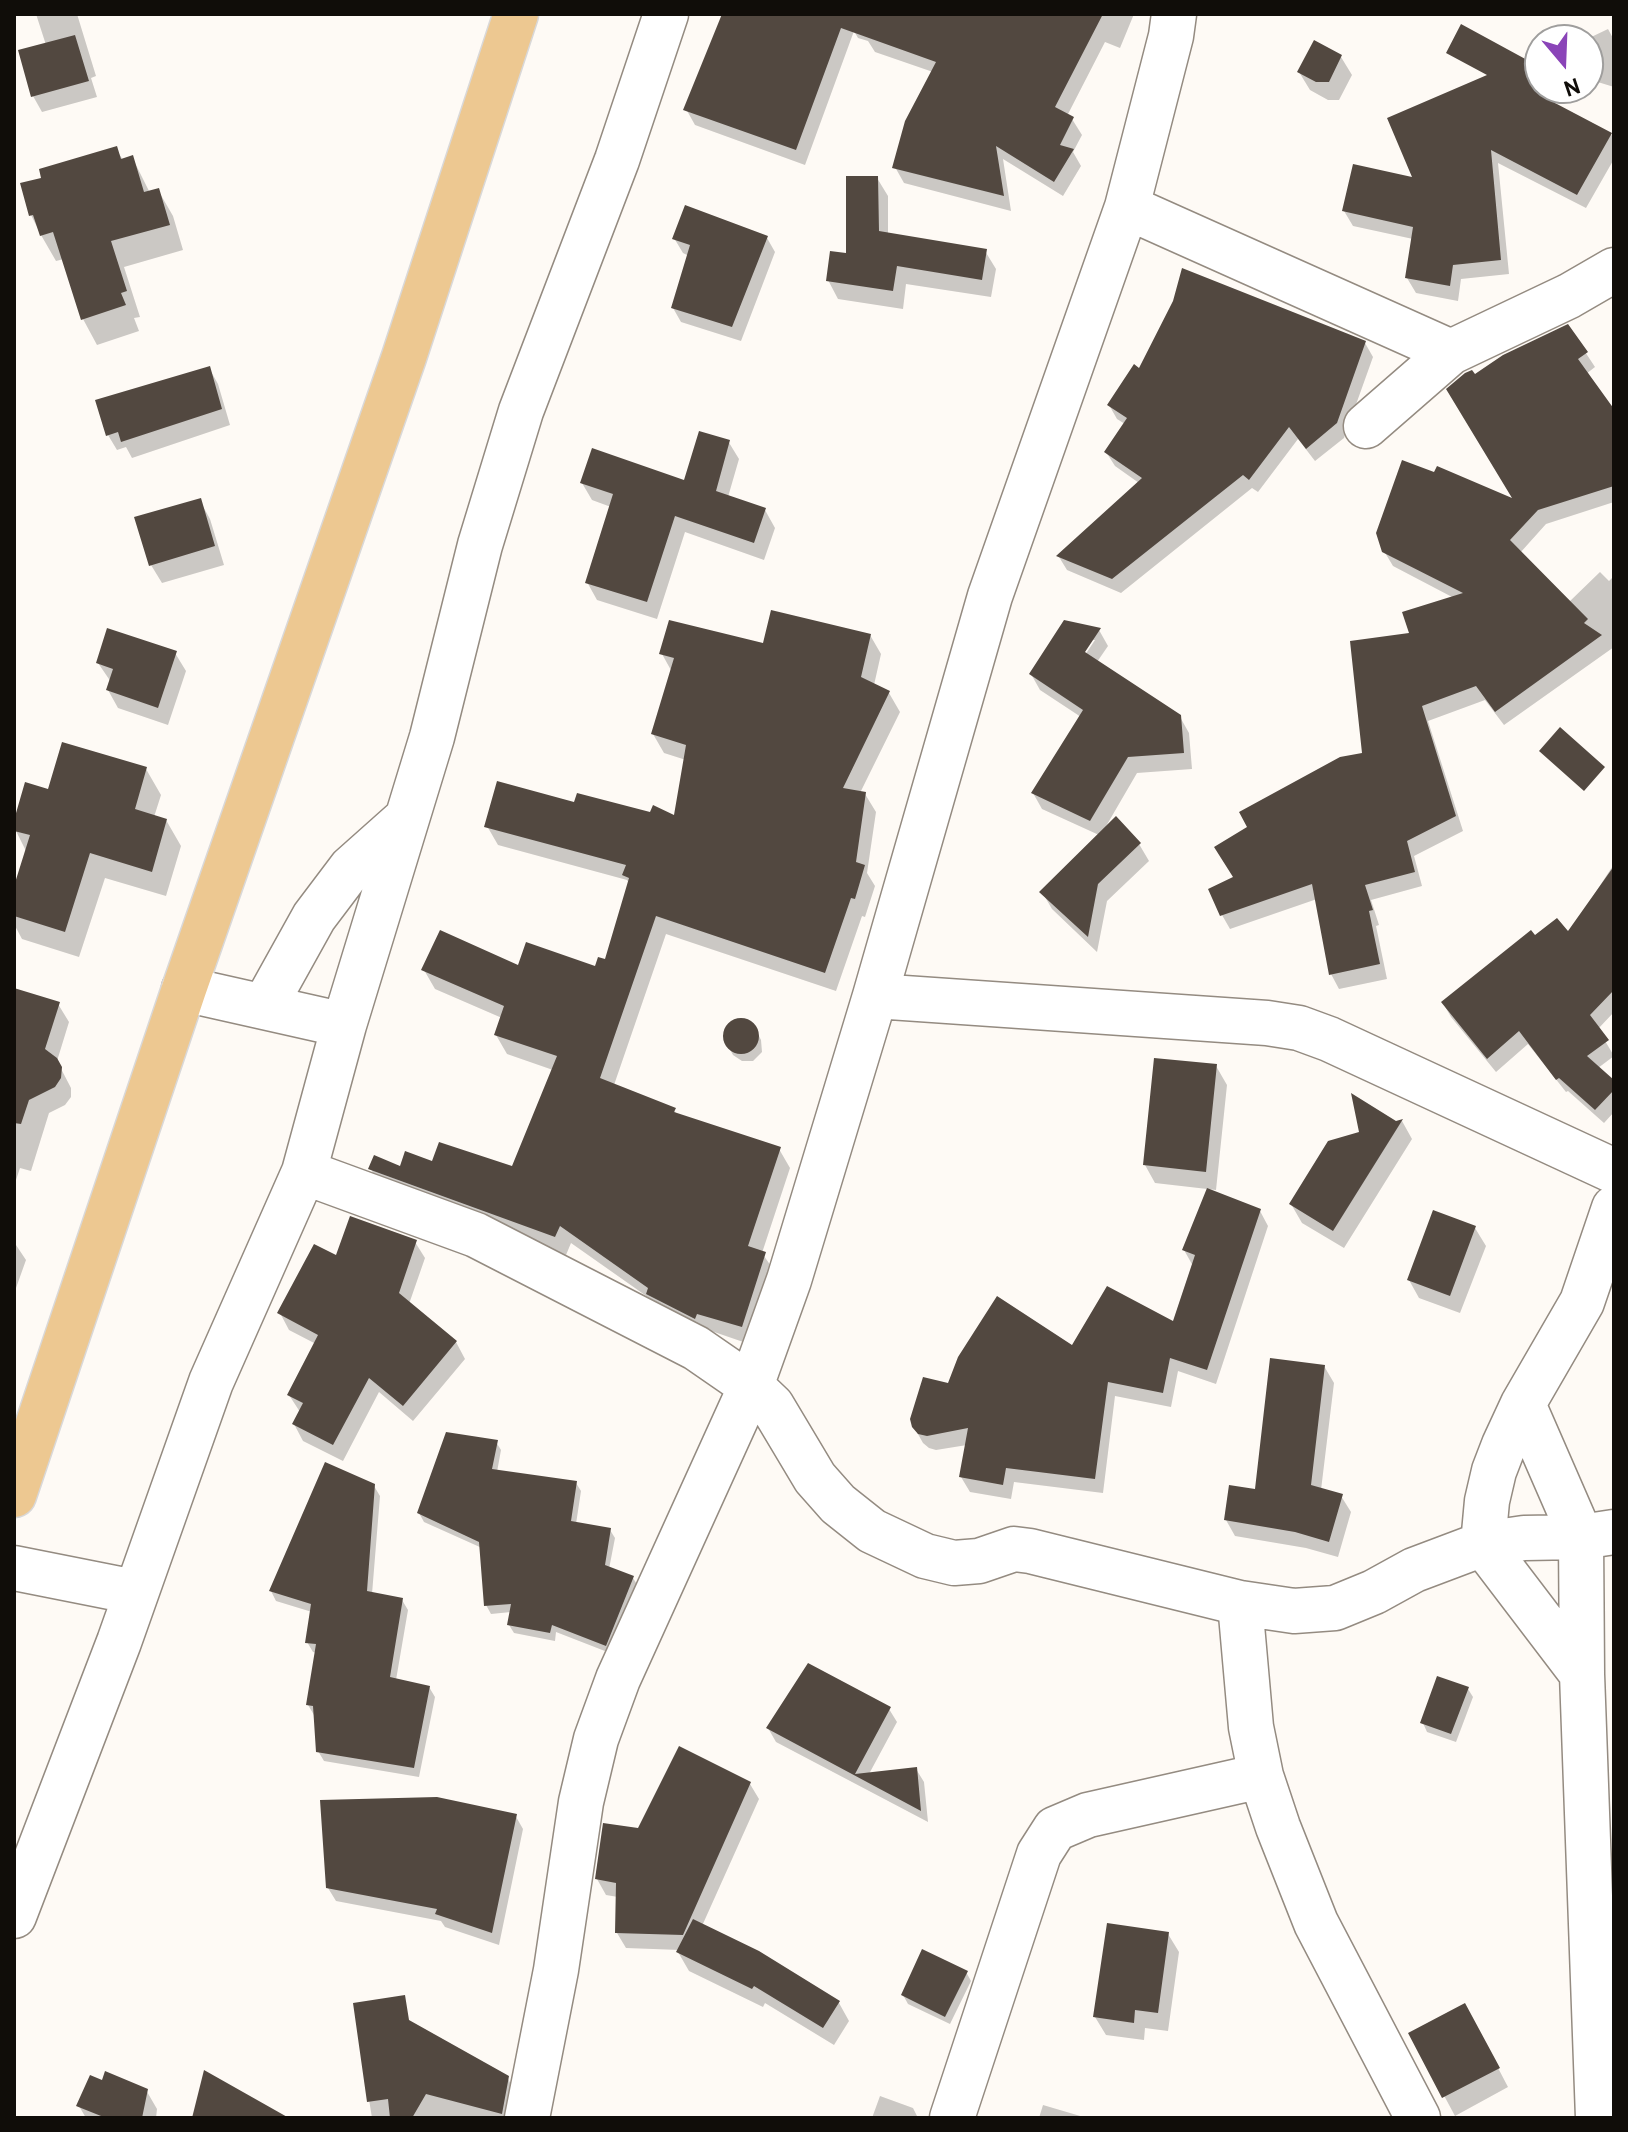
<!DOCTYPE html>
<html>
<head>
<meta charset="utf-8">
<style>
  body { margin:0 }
  #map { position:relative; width:1628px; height:2132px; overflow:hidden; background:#fefaf5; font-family:Overpass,sans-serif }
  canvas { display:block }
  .frame { position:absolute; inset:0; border:16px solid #100d09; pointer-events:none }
  .north { position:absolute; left:1524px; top:24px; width:80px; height:80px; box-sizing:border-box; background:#fff; border:2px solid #9f9e9d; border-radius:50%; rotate:161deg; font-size:22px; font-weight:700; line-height:32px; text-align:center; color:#100d09 }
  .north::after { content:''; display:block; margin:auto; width:28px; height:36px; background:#8a44b8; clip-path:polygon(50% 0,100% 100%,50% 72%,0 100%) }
</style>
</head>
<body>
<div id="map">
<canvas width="1628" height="2132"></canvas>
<div class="frame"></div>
<div class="north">N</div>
</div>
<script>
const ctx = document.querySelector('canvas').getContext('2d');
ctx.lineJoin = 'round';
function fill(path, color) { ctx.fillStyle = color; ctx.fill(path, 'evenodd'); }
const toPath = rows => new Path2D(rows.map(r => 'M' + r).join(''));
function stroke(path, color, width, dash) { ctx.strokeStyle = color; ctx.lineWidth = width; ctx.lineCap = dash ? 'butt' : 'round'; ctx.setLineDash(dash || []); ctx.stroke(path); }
const shadow = toPath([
  [36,14,77,14,96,76,91,78,97,97,42,112,33,96,46,45],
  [724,14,1134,14,1120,48,1105,42,1067,116,1072,119,1082,135,1073,152,1081,166,1063,196,1003,159,1011,211,904,183,895,167,933,72,875,52,868,41,858,38,854,31,805,165,695,125,686,109],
  [1608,29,1614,40,1614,87,1588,79,1588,40,1585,40],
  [1341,57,1352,75,1339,100,1328,100,1310,90,1299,72],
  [1390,119,1611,134,1614,140,1614,159,1586,208,1498,163,1509,274,1461,279,1458,301,1416,293,1407,278,1413,239,1353,226,1344,211,1416,180],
  [116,149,123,160,132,157,150,193,158,190,173,216,183,250,124,267,140,317,134,318,139,331,97,345,83,319,64,259,56,261,41,235,31,215,23,185,43,179],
  [877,178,888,196,888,235,985,251,996,269,991,297,906,284,903,309,838,299,828,280,848,256],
  [674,238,767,238,775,252,741,341,681,322,673,308,689,256,683,253],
  [1568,326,1595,367,1586,374,1614,413,1614,502,1546,524,1520,553,1569,602,1600,572,1609,581,1614,576,1614,647,1504,725,1485,700,1428,721,1463,831,1414,856,1422,886,1371,900,1379,925,1376,926,1387,979,1339,989,1331,974,1317,899,1230,929,1222,915,1364,755,1412,635,1454,598,1393,566,1384,551,1517,502,1475,377],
  [1365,343,1373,357,1344,438,1315,461,1298,439,1258,492,1252,488,1121,593,1067,570,1059,557,1139,483,1115,466,1106,452,1125,424,1117,419,1109,405],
  [209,368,218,384,230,425,132,458,126,447,117,450,108,435],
  [728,441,739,459,728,497,765,510,775,528,764,560,685,532,657,619,597,600,587,582,611,507,592,500,582,483,685,482],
  [200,501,210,519,224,565,162,583,151,565],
  [1099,630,1108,646,1097,662,1180,717,1189,733,1192,769,1137,773,1105,828,1139,844,1149,861,1107,901,1097,952,1052,909,1042,892,1099,835,1042,809,1033,793,1081,717,1040,690,1031,674],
  [1091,640,1095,640,1081,661,1078,659],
  [870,635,881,654,874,685,889,693,900,712,860,793,865,794,876,812,867,873,875,886,865,917,862,916,836,991,666,934,614,1085,674,1110,677,1115,779,1149,790,1168,762,1253,775,1272,752,1345,659,1313,652,1300,571,1243,566,1255,381,1188,371,1169,402,1168,433,1163,514,1168,553,1070,507,1054,496,1035,502,1018,435,989,424,970,596,968,606,961,629,883,627,880,498,845,487,826,575,805,676,818,686,760,664,753,653,734,672,672,662,654],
  [175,653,186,671,168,725,118,708,108,690,111,682,98,663],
  [146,769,161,795,154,817,166,820,181,846,166,896,105,878,79,957,22,939,14,924,14,893,27,853,14,827,49,791],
  [1614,864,1614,1012,1598,1029,1614,1056,1598,1068,1614,1083,1614,1112,1604,1123,1568,1091,1566,1092,1528,1044,1496,1072,1451,1017,1443,1003,1534,938,1568,935],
  [14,990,58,1004,69,1022,57,1061,71,1088,71,1097,65,1105,49,1113,31,1171,20,1168,14,1186],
  [744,1020,756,1030,761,1040,762,1052,753,1061,742,1061,733,1055,725,1040,726,1029,734,1022],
  [1216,1066,1227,1085,1216,1190,1155,1183,1145,1165],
  [1402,1121,1412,1139,1344,1248,1302,1223,1291,1204,1396,1123],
  [1260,1211,1268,1226,1216,1384,1178,1371,1171,1407,1115,1396,1103,1493,1014,1482,1011,1499,970,1492,961,1477,967,1445,936,1450,929,1448,923,1443,914,1427,949,1385,1073,1348,1174,1323,1193,1266,1184,1250],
  [1475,1228,1486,1246,1460,1313,1419,1298,1409,1280],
  [14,1242,26,1260,16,1288,14,1287],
  [415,1242,425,1258,409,1304,456,1342,465,1359,413,1421,379,1392,343,1461,303,1441,294,1424,300,1412,289,1395,316,1344,289,1330,280,1313,337,1258],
  [1324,1366,1334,1383,1321,1490,1341,1496,1351,1512,1338,1557,1306,1548,1235,1536,1226,1520,1256,1492],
  [496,1442,501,1450,497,1472,576,1483,581,1491,576,1524,610,1530,615,1538,609,1569,633,1578,638,1586,610,1653,556,1632,555,1641,514,1633,509,1625,511,1612,491,1614,486,1605,482,1548,424,1522,419,1513],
  [374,1486,380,1496,372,1594,402,1600,408,1610,396,1680,429,1687,435,1697,419,1777,324,1761,318,1751,314,1715,308,1705,317,1653,313,1652,307,1642,312,1612,276,1601,271,1591],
  [1468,1689,1473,1697,1456,1742,1427,1732,1423,1723],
  [889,1709,897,1722,869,1774,916,1769,924,1782,928,1822,776,1742,768,1728],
  [750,1784,759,1799,702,1926,839,2003,849,2021,834,2045,765,2003,763,2007,689,1971,678,1952,680,1950,626,1948,617,1933,618,1897,606,1895,597,1879,639,1830],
  [515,1815,523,1829,499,1945,445,1927,441,1921,336,1901,328,1888],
  [1168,1934,1179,1952,1168,2031,1145,2028,1144,2040,1106,2035,1095,2017],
  [966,1972,971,1981,950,2024,908,2004,903,1995],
  [1475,2024,1508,2087,1455,2116,1411,2034],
  [507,2077,514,2090,510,2118,372,2118,366,2081],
  [146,2090,157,2109,156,2118,86,2118,79,2106],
  [880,2096,913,2108,918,2118,872,2118],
  [1043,2105,1087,2118,1039,2118]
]);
const building = toPath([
  [722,14,1103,14,1055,107,1074,117,1060,145,1074,149,1054,182,996,146,1004,196,892,168,905,121,936,62,841,28,796,150,683,110],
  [1461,24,1540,67,1540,88,1557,88,1564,94,1555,103,1612,133,1577,195,1491,150,1501,260,1453,265,1450,286,1405,278,1413,227,1342,211,1353,164,1412,177,1387,118,1487,75,1446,53],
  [75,35,89,81,31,97,18,50],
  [1314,40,1342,55,1329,82,1316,82,1297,72],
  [117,146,121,159,133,155,144,192,159,188,170,225,111,241,127,291,121,293,126,305,81,320,53,232,40,236,33,215,29,216,20,183,41,178,39,169],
  [846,176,878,176,879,231,987,249,982,280,897,266,893,291,826,281,830,251,846,253],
  [685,205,768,236,732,327,671,308,690,245,672,239],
  [1182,268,1366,341,1337,423,1306,449,1289,427,1249,480,1243,475,1112,579,1056,556,1142,478,1104,452,1127,418,1107,405,1134,364,1139,368,1173,301],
  [1568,324,1588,352,1578,359,1614,409,1614,486,1538,510,1510,540,1588,619,1584,623,1602,635,1495,712,1476,686,1422,706,1456,816,1407,841,1415,872,1365,885,1373,910,1369,911,1380,964,1329,975,1312,884,1220,916,1208,889,1233,877,1214,847,1247,827,1239,812,1340,757,1362,753,1350,641,1409,633,1402,612,1463,593,1382,552,1376,533,1402,460,1434,472,1437,466,1512,498,1446,389,1465,373,1472,370,1475,374,1503,355],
  [210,366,222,409,121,442,118,432,106,436,95,400],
  [699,431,730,440,716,491,766,508,754,543,675,516,647,602,585,583,613,494,580,483,592,448,684,480],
  [201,498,215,546,149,566,134,517],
  [771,610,871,634,861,677,890,691,843,788,866,792,856,862,865,865,855,899,851,898,825,973,656,916,600,1078,676,1108,674,1112,781,1147,748,1246,766,1252,742,1327,697,1314,695,1319,646,1294,648,1288,560,1226,555,1237,368,1169,374,1155,400,1166,405,1151,432,1161,439,1142,512,1166,557,1056,494,1035,504,1006,421,970,440,930,518,965,526,942,595,966,598,957,605,959,629,878,622,875,626,865,484,827,497,781,574,802,577,793,650,812,653,805,674,815,686,745,651,734,674,658,659,654,669,620,763,643],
  [1064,620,1101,628,1085,652,1181,715,1184,753,1128,757,1090,821,1031,793,1083,710,1029,674],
  [107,628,177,651,158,708,106,690,113,669,96,663],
  [1560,727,1605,767,1584,791,1539,751],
  [62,742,147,767,135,809,167,819,152,872,90,853,65,932,14,916,14,886,30,835,14,831,14,820,25,782,48,789],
  [1116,816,1141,843,1098,884,1088,937,1039,892],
  [1614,866,1614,990,1590,1015,1609,1040,1587,1056,1614,1080,1614,1090,1595,1110,1559,1078,1556,1080,1519,1031,1487,1059,1441,1002,1531,930,1535,935,1557,918,1568,931],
  [14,988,60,1002,45,1049,57,1058,62,1067,61,1078,55,1087,29,1100,21,1124,14,1123],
  '723 1036a18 18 0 1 1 36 0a18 18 0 1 1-36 0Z',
  [1154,1058,1217,1064,1206,1172,1143,1165],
  [1351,1093,1396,1121,1403,1119,1333,1231,1289,1204,1328,1141,1359,1132],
  [1207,1188,1261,1209,1207,1370,1170,1358,1163,1393,1108,1382,1095,1479,1006,1468,1003,1485,959,1477,968,1428,927,1436,918,1434,912,1427,910,1419,923,1377,948,1383,958,1357,997,1296,1072,1345,1107,1286,1173,1321,1195,1255,1182,1250],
  [1433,1210,1476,1226,1450,1296,1407,1280],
  [350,1216,417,1240,399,1293,457,1341,403,1406,369,1378,333,1445,292,1424,303,1403,287,1395,318,1335,277,1313,314,1244,336,1255],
  [1270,1358,1325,1365,1311,1485,1343,1494,1329,1542,1295,1532,1224,1520,1229,1485,1255,1489],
  [446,1432,498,1440,492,1469,577,1481,571,1521,611,1528,605,1565,634,1576,606,1646,552,1625,550,1633,507,1625,511,1604,484,1606,479,1542,417,1513],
  [325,1462,375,1484,367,1591,403,1598,390,1677,430,1686,414,1768,316,1752,313,1706,306,1705,316,1644,305,1643,311,1604,269,1591],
  [808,1663,891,1707,855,1774,917,1767,921,1811,766,1728],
  [1437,1676,1469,1687,1451,1734,1420,1723],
  [679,1746,751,1782,683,1935,615,1933,616,1883,595,1879,603,1823,638,1828],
  [437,1797,517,1814,492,1933,435,1914,437,1909,326,1888,320,1800],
  [693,1919,759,1951,840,2001,823,2028,754,1986,752,1989,676,1952],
  [1107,1923,1169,1932,1158,2013,1135,2010,1134,2023,1093,2017],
  [922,1949,968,1971,945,2017,901,1995],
  [405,1995,409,2020,509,2076,502,2114,426,2094,412,2118,390,2118,388,2099,367,2102,353,2003],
  [1465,2003,1500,2068,1442,2098,1408,2033],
  [204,2070,289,2118,192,2118],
  [105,2071,148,2089,142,2118,106,2118,76,2106,90,2075,102,2080]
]);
const minor = toPath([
  [1127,207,1451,352],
  [1366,426,1451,352,1569,296,1614,270],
  [184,989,344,1025],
  [875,996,1267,1023,1299,1028,1329,1039,1614,1171],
  [264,1007,314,917,351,868,406,819],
  [304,1172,476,1235,696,1348,751,1386,772,1406,815,1478,838,1504,872,1531,925,1556,954,1563,979,1561,1014,1549,1030,1551,1240,1603,1294,1611,1335,1608,1374,1592,1414,1570,1483,1544,1524,1538,1581,1537,1614,1532],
  [1523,1404,1581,1537,1582,1674,1598,2118],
  [14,1568,135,1592],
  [1240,1603,1251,1727,1261,1776,1278,1827,1316,1923,1418,2118],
  [1582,1674,1483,1544,1487,1501,1494,1471,1504,1445,1523,1404,1582,1302,1614,1208],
  [14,1916,119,1642,211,1382,304,1172,344,1025,432,737,480,545,521,411,617,160,666,14],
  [527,2118,556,1970,581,1802,596,1739,618,1679,751,1386,789,1280,875,996,990,596,1127,207,1171,36,1174,14],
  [952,2118,1039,1854,1055,1829,1088,1815,1261,1776]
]);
const major = toPath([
  [14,1495,184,989,404,357,516,14]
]);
fill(shadow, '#0003');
fill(building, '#524840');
stroke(minor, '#948b81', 47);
stroke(major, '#d9d8d8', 47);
stroke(minor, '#fff', 44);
stroke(major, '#edc891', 44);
</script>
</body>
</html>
